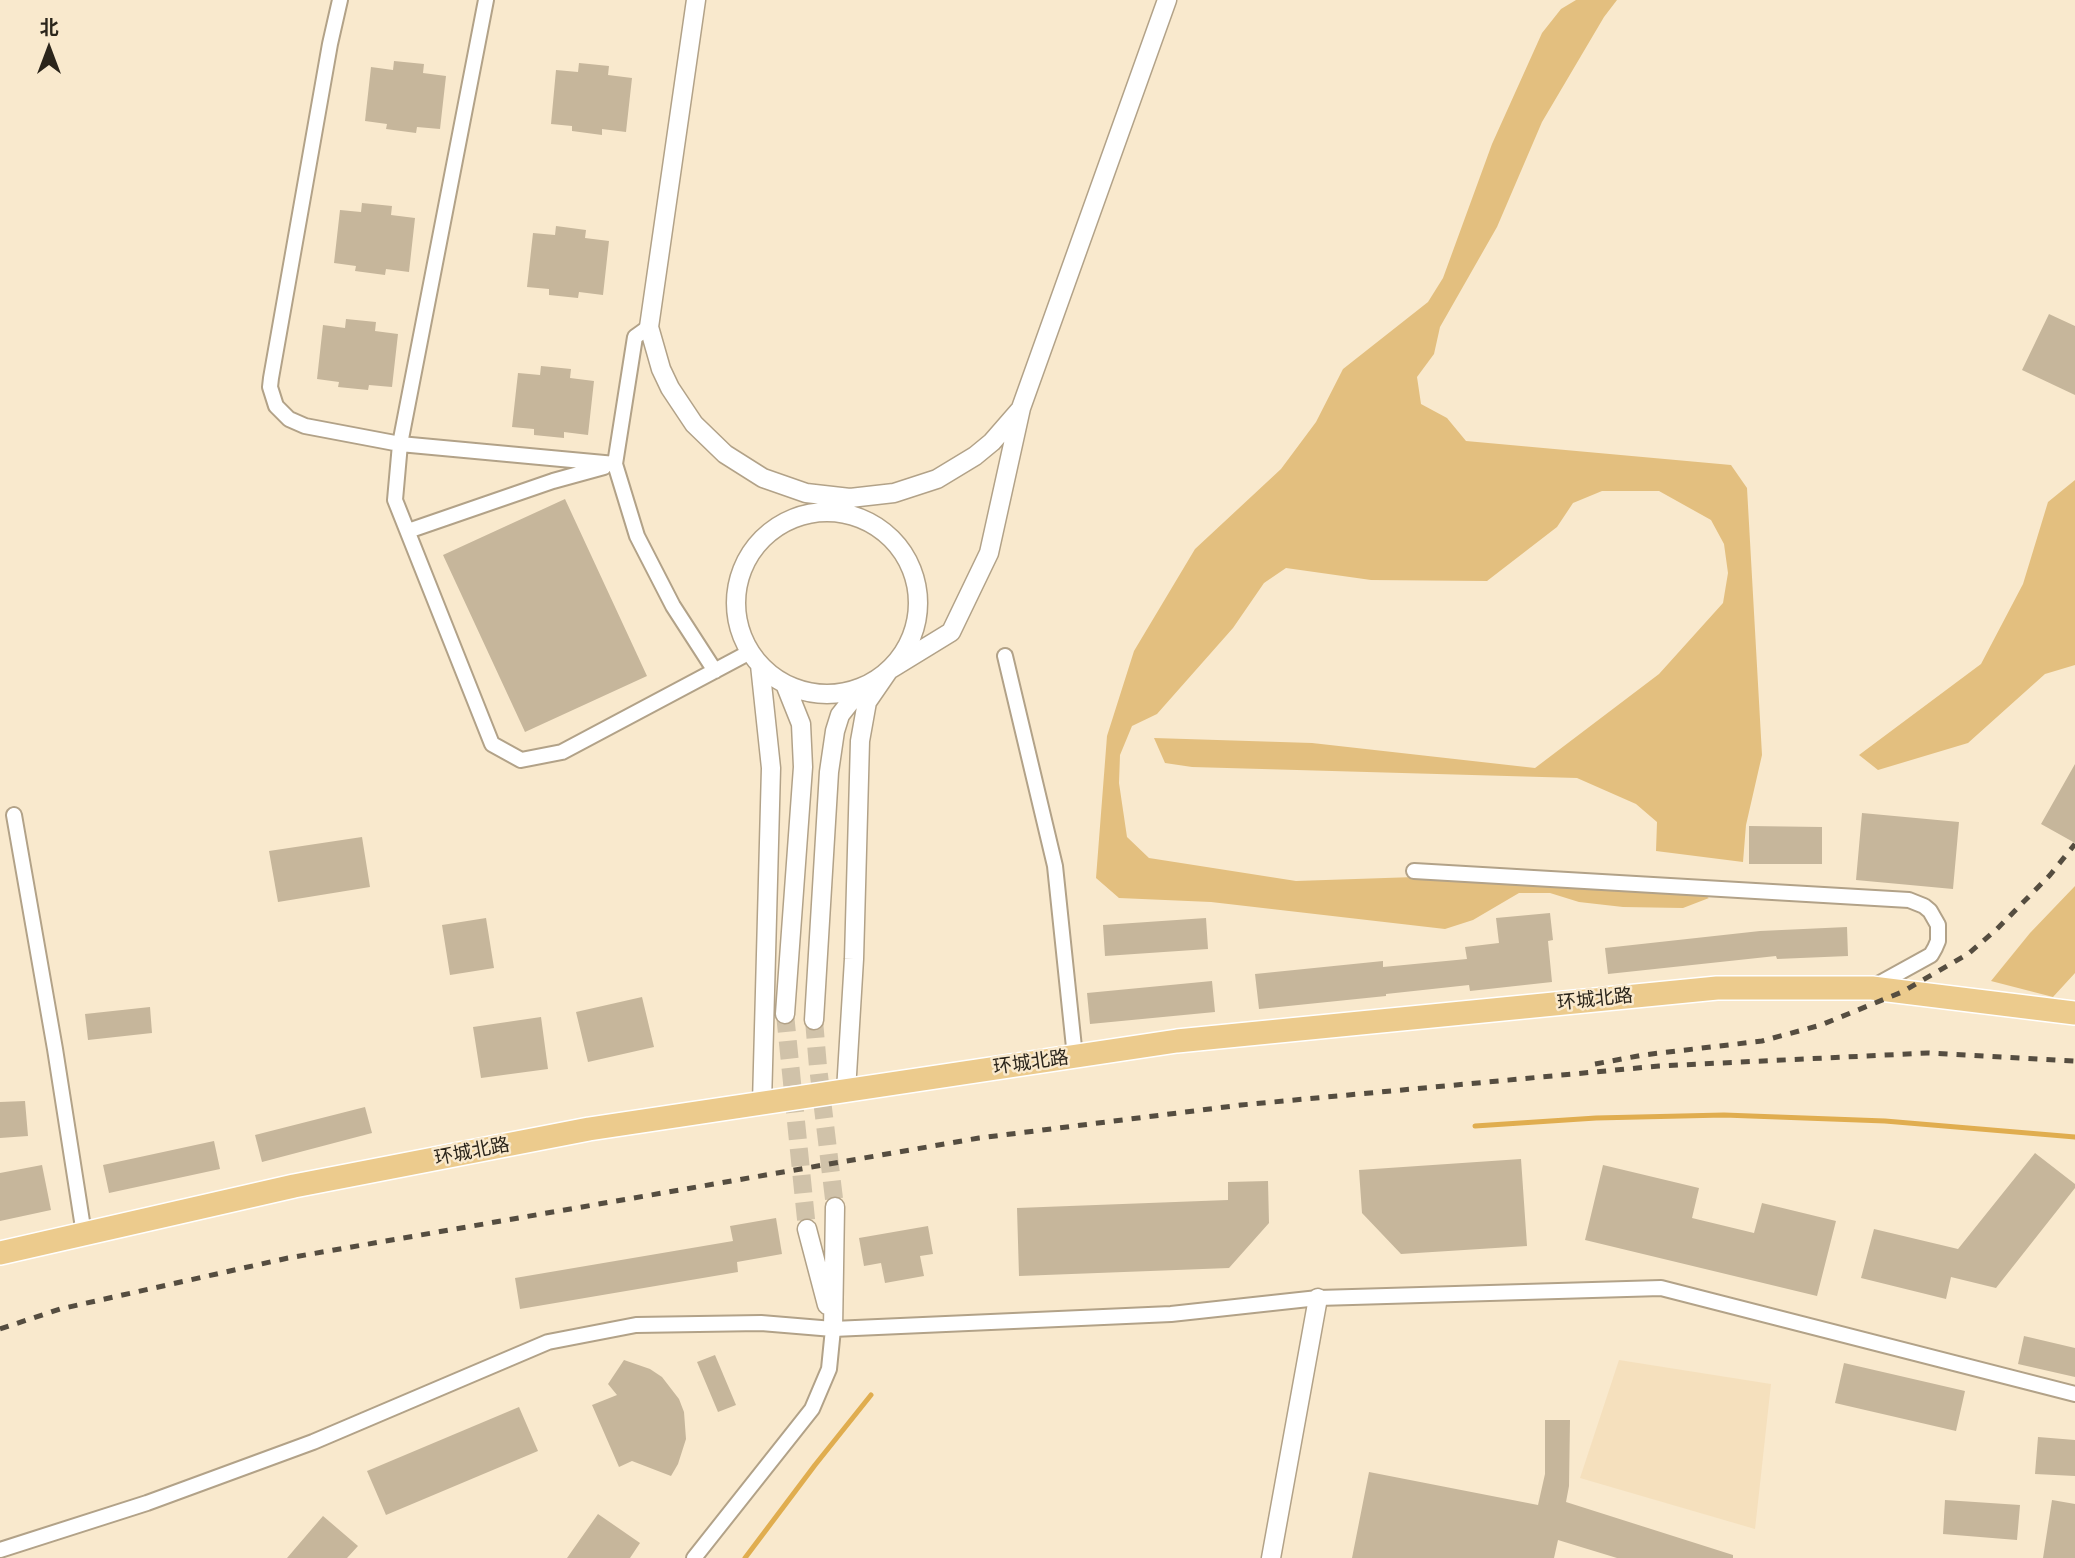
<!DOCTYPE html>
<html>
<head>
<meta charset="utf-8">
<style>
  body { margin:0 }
  #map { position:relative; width:2075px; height:1558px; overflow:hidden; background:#f9e9cd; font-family:"Libre Baskerville","Noto Sans SC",serif }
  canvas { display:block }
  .north { position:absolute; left:14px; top:14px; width:70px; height:70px; -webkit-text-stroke:5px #f9e9cd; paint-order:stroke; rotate:0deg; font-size:19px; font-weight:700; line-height:28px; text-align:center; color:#2b251b }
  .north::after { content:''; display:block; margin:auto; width:24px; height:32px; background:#2b251b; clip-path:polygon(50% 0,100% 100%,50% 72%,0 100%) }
</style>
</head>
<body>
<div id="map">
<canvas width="2075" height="1558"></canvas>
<div class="north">北</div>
</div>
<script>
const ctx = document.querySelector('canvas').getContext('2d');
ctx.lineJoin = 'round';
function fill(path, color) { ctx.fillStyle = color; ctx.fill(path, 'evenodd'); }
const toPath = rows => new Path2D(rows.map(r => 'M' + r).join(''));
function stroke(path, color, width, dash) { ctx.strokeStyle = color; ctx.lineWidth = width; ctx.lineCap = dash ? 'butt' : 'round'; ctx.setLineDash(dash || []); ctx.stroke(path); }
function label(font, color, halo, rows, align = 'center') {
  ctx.font = font + ' "Libre Baskerville","Noto Sans SC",serif'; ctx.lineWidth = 5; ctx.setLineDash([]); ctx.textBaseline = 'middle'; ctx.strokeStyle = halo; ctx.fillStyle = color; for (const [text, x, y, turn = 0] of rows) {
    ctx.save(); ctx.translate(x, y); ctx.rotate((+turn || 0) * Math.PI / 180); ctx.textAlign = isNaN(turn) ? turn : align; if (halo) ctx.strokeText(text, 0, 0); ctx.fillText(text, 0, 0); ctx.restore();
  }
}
const built = toPath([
  [1619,1360,1771,1384,1755,1529,1580,1478]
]);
const green = toPath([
  [1576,0,1617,0,1604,17,1542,122,1497,227,1440,327,1434,354,1417,377,1421,404,1447,418,1466,441,1731,465,1747,488,1762,755,1746,825,1743,862,1656,851,1657,822,1636,804,1577,778,1192,767,1165,763,1154,738,1312,743,1535,768,1659,674,1723,603,1728,573,1724,544,1711,520,1659,491,1602,491,1573,503,1557,527,1487,581,1371,580,1286,568,1264,583,1233,628,1157,714,1132,726,1120,755,1119,783,1127,837,1149,858,1296,881,1415,877,1698,892,1709,898,1683,908,1623,907,1579,902,1550,893,1519,893,1473,920,1445,929,1211,902,1119,898,1096,878,1107,736,1134,651,1195,549,1281,469,1316,422,1343,369,1428,302,1443,278,1492,144,1542,33,1561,9],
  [2075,480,2075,665,2045,674,1968,743,1878,770,1859,755,1981,664,2023,584,2048,502],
  [2075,886,2075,973,2053,997,1991,981,2030,933]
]);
const stream = toPath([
  [1475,1126,1596,1118,1724,1115,1885,1121,2075,1137],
  [745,1558,815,1465,871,1395]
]);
const building = toPath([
  [394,61,424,64,423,73,446,76,440,129,417,127,416,133,386,129,387,124,365,121,371,67,393,70],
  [579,63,609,66,608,75,632,78,626,132,602,129,602,135,572,131,572,126,551,124,556,70,578,72],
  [362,203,392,206,391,215,415,218,409,272,386,269,385,275,355,271,356,266,334,263,340,210,361,212],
  [556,226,586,230,585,238,609,241,603,295,579,292,578,298,549,295,549,289,527,287,533,233,555,235],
  [2049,314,2075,326,2075,395,2022,370],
  [346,319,376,322,375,331,398,334,392,387,369,385,368,390,338,387,339,382,317,379,323,325,345,328],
  [541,366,571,369,570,378,594,381,588,435,564,432,564,438,534,435,534,429,512,427,518,373,540,375],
  [565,499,647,676,525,732,443,555],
  [2075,764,2075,843,2041,824],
  [1862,813,1959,822,1953,889,1856,880],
  [1749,826,1822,827,1822,864,1749,864],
  [362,837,370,887,278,902,269,851],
  [1550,913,1553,940,1548,941,1552,982,1470,991,1469,985,1386,994,1386,996,1259,1009,1255,974,1383,961,1383,967,1467,959,1465,947,1499,943,1496,918],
  [486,918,494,968,450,975,442,925],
  [1206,918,1208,949,1105,956,1103,925],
  [1847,927,1848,956,1777,959,1776,956,1608,974,1605,948,1760,931],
  [1212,981,1215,1012,1090,1024,1087,993],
  [642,997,654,1047,588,1062,576,1012],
  [150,1007,152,1033,88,1040,85,1014],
  [541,1017,548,1069,481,1078,473,1027],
  [25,1101,28,1136,0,1138,0,1102],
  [365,1107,372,1133,262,1162,255,1135],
  [214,1141,220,1169,109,1193,103,1165],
  [2035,1153,2075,1184,2075,1188,1996,1288,1951,1277,1946,1299,1861,1278,1874,1229,1958,1249],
  [1521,1159,1527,1246,1401,1254,1362,1213,1359,1170],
  [42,1165,51,1210,0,1221,0,1173],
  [1603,1165,1699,1188,1692,1218,1754,1233,1762,1203,1836,1221,1817,1296,1585,1240],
  [1268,1181,1269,1223,1229,1268,1019,1276,1017,1208,1228,1200,1228,1182],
  [776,1218,782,1254,737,1262,738,1272,520,1309,515,1278,733,1241,730,1226],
  [928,1226,933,1254,920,1256,924,1276,885,1283,881,1263,864,1266,859,1238],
  [2024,1336,2075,1348,2075,1377,2018,1364],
  [715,1355,736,1405,718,1412,697,1362],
  [624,1360,650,1369,662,1377,679,1399,684,1412,686,1439,678,1464,671,1476,632,1461,619,1467,592,1405,617,1395,608,1384],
  [1844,1363,1965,1391,1956,1431,1835,1403],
  [519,1407,538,1451,386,1515,367,1471],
  [1545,1420,1570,1420,1569,1486,1566,1502,1733,1555,1733,1558,1617,1558,1558,1540,1554,1558,1352,1558,1369,1472,1538,1505,1545,1474],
  [2038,1437,2075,1440,2075,1476,2035,1474],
  [1945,1500,2020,1505,2017,1540,1943,1534],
  [2052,1500,2075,1504,2075,1558,2043,1558],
  [598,1514,640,1543,630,1558,567,1558],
  [323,1516,358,1546,347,1558,287,1558]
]);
const tertiaryTunnel = toPath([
  [785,1014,807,1229],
  [814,1020,818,1067,835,1207]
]);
const minor = toPath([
  [340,0,330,44,271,378,270,387,276,406,289,419,305,426,400,444,615,464],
  [486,0,400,444,395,500,492,744,521,760,562,752,750,652],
  [649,327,635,337,615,464,637,536,673,606,715,671],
  [408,531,553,481,604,467],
  [1005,656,1055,866,1075,1057],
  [14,815,55,1049,84,1234],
  [1414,871,1909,900,1924,906,1930,911,1938,925,1938,941,1935,948,1931,955,1873,987],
  [0,1550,147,1503,313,1442,548,1342,636,1325,761,1323,833,1329,1171,1314,1318,1298,1661,1288,2075,1394],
  [694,1558,812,1409,829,1369,833,1329]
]);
const tertiary = toPath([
  [696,0,649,327,661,369,670,388,694,424,725,454,763,478,806,493,850,498,894,493,937,479,975,456,992,442,1019,411],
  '736 603a91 91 0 1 1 182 0a91 91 0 1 1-182 0Z',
  [760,665,771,768,762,1103],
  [785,1014,803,767,801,724,785,684],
  [814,1020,829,772,835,731,840,715,862,687],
  [846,1091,854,959,860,741,867,702,889,670,951,632,989,553,1021,408,1167,0],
  [807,1229,827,1305],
  [833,1329,835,1207],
  [1271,1558,1318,1298]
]);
const primary = toPath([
  [0,1253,294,1186,589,1129,1177,1041,1717,988,1872,988,2075,1013]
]);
const rail = toPath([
  [1595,1064,1643,1055,1762,1041,1821,1025,1902,992,1968,954,1997,929,2050,875,2075,844],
  [0,1329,60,1309,288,1258,979,1138,1241,1105,1659,1066,1928,1053,2075,1061]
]);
const streetNames = [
  ["环城北路",1595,1000,-6],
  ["环城北路",1031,1063,-8],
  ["环城北路",472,1152,-11]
];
fill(built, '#f5e0bd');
fill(green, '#e3bf7f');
stroke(stream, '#e0ad4f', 5);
fill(building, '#c6b69b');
stroke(tertiaryTunnel, '#d0c2a9', 18, [18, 9]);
stroke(minor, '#b2a288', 18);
stroke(tertiary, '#b2a288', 21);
stroke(primary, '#fff', 26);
stroke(minor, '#fff', 14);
stroke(tertiary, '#fff', 18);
stroke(primary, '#eccb8d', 23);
stroke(rail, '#554d40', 5, [9, 9]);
label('19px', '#2b251b', '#f9e9cd', streetNames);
</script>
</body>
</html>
